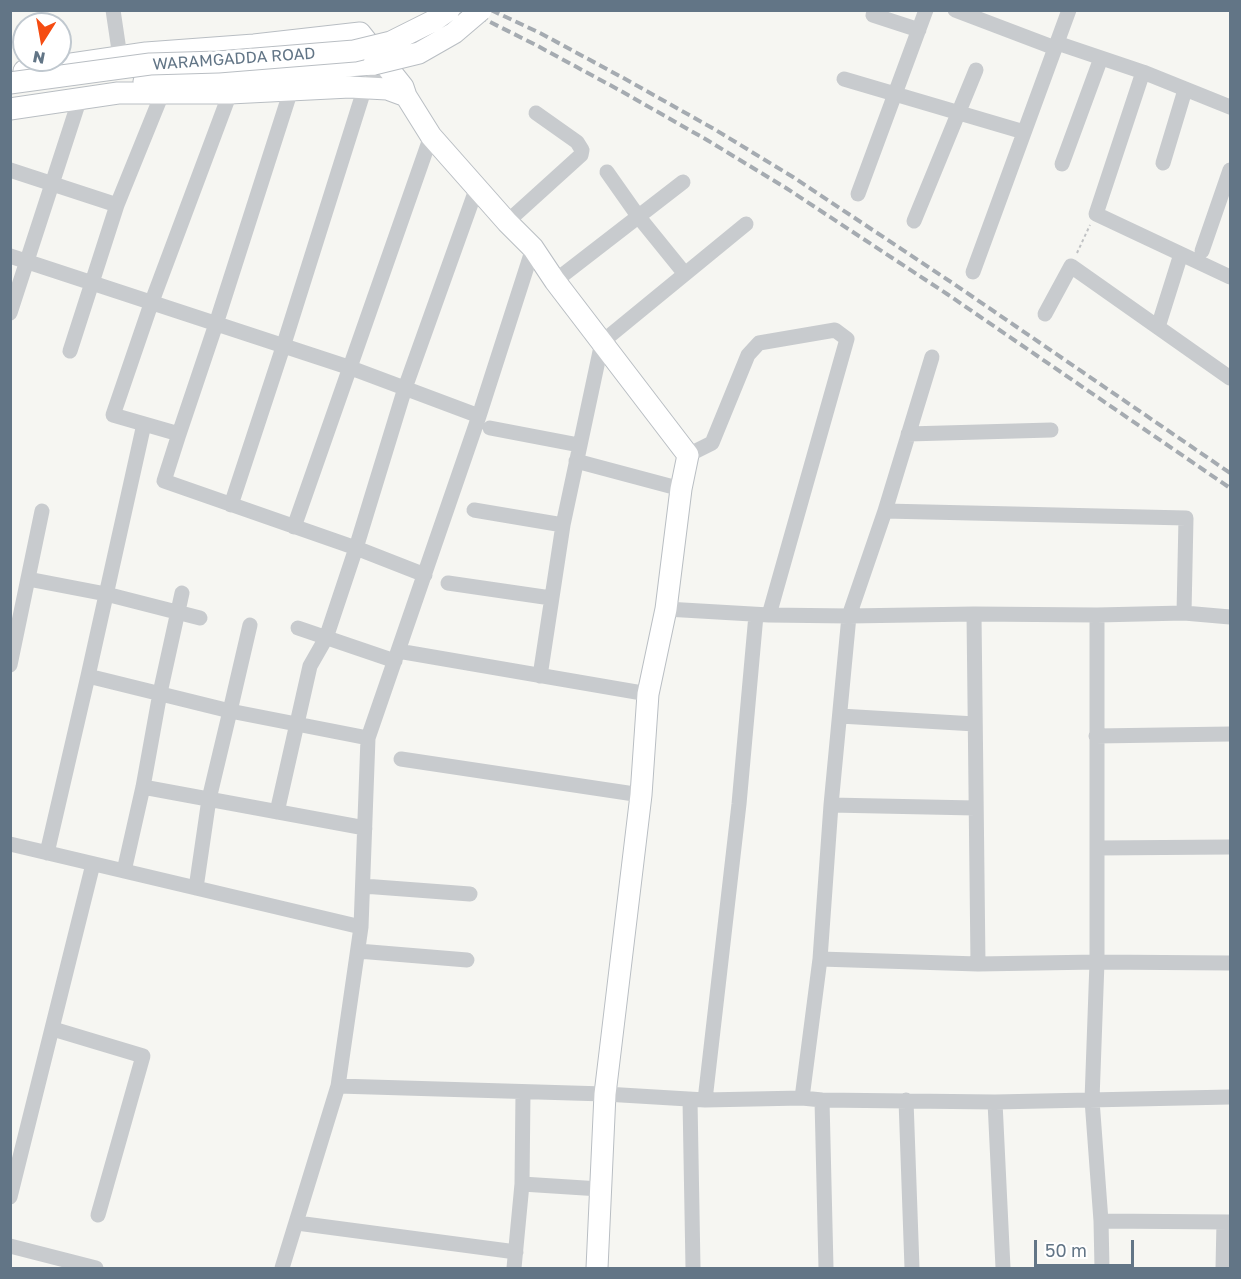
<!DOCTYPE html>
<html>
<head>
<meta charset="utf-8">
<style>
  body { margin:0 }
  #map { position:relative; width:1241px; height:1279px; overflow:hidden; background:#f6f6f2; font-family:"Golos Text",sans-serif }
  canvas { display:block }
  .frame { position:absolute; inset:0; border:12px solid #627586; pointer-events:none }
  .north { position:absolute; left:12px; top:12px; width:60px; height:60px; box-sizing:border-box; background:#fff; border:2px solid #c0c8cf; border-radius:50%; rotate:191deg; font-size:16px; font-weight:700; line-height:24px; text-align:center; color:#627586 }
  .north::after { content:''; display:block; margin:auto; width:21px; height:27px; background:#f54c12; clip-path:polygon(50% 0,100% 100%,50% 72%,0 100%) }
  .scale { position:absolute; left:1034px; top:1240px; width:100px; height:27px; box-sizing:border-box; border:3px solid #627586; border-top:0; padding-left:8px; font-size:18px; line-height:21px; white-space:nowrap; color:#627586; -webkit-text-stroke:4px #fff; paint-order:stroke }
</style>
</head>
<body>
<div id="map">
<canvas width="1241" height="1279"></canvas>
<div class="frame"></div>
<div class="north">N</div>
<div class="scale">50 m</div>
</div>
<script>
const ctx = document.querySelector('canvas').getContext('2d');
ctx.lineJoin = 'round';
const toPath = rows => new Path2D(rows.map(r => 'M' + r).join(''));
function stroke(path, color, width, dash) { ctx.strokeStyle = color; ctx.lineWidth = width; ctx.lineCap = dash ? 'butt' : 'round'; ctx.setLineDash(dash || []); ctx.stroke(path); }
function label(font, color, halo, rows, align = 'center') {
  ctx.font = font + ' "Golos Text",sans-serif'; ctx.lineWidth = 6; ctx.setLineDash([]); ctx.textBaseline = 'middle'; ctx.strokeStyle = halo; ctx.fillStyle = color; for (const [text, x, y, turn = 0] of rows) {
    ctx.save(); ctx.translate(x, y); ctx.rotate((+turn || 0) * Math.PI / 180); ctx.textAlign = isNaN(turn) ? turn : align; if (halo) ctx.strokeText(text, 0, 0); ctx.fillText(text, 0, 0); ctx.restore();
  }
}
const path = toPath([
  [1077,253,1090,225]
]);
const street = toPath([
  [113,10,120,57],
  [955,10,1055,48],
  [873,15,919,30],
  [1057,43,1143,72,1230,107],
  [1143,72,1096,214,1230,277],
  [844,79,1024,132],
  [230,93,151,304,113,415,179,434,164,481,356,548,326,638,310,666,277,812],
  [1163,163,1185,90],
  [1062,164,1101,58],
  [10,170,117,205],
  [607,172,638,216,685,274],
  [858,194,926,10],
  [914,221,976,70],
  [507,222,581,155,582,150,577,142,536,113],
  [1202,251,1230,170],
  [10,256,351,368,479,416],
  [973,272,1069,10],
  [555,281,683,182],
  [10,313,80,98],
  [1045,314,1071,266,1230,378],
  [1158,327,1181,254],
  [70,351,117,205,162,94],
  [144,424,88,676,230,711,250,625],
  [490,428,579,445],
  [179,434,216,324,291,90],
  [908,434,1051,430],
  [688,455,712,443,748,355,759,343,835,330,847,339,769,615],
  [576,461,681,489],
  [231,505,283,347,365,87,388,69],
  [474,510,563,525],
  [885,511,1186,518,1184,613],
  [294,527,431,136],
  [425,575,356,548,405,388,477,187],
  [28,579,106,594,200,618],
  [448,583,551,598],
  [666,609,769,615,849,616,974,614,1097,615,1184,613,1230,617],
  [974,614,978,964],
  [1097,615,1097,962,1092,1100,1101,1221,1102,1268],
  [298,628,395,661],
  [398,651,648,694],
  [10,665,42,511],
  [540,676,563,525,602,342,746,224],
  [840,716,975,724],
  [1096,736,1230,734],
  [401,759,641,795],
  [143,787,365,828],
  [831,805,975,808],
  [10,844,361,927],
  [1097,848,1230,847],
  [47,853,88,676],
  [124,871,143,787,160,693,182,593],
  [363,886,470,894],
  [196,888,209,799,230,711,368,738],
  [358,951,467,960],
  [820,959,978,964,1097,962,1230,963],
  [53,1029,143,1056,98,1215],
  [338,1086,605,1094,705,1100,802,1098,822,1100,995,1102,1230,1097],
  [802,1098,820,959,831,805,849,616,885,511,932,357],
  [690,1100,693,1268],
  [705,1100,739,804,756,615],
  [822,1100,826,1268],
  [906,1100,912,1268],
  [995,1102,1003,1268],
  [522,1184,523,1092],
  [10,1197,93,864],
  [1101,1221,1230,1222],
  [297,1223,516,1252],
  [10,1246,96,1268],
  [282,1268,338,1086,361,927,368,738,479,416,533,248],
  [514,1268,522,1184,600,1189],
  [1223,1268,1224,1222]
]);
const secondary = toPath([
  [24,71,146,53,254,45,360,33,403,87,406,96,431,136,507,222,533,248,555,281,688,455,681,489,666,609,648,694,641,795,605,1094,597,1268],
  [144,81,374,64],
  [10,109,118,93,230,93,350,87,387,89,406,96]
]);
const rail = toPath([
  [466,10,534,44,621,91,707,140,786,188,947,294,1230,488],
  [491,10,540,33,627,80,714,129,793,177,954,284,1230,473]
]);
const secondaryBridge = toPath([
  [374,64,419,53,454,33,481,10],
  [10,83,150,64,218,62,354,51,391,42,435,20,449,10]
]);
const streetNames = [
  ["WARAMGADDA ROAD",234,59,-4]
];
stroke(secondary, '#b9bec3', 23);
stroke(path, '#c0c2c4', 2, [3, 3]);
stroke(street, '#c8cbce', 15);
stroke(secondary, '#fff', 21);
stroke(rail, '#a5abb1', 4, [9, 4.5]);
stroke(secondaryBridge, '#b9bec3', 23, []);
stroke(secondaryBridge, '#fff', 21);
label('16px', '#627586', '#fff', streetNames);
</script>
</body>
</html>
